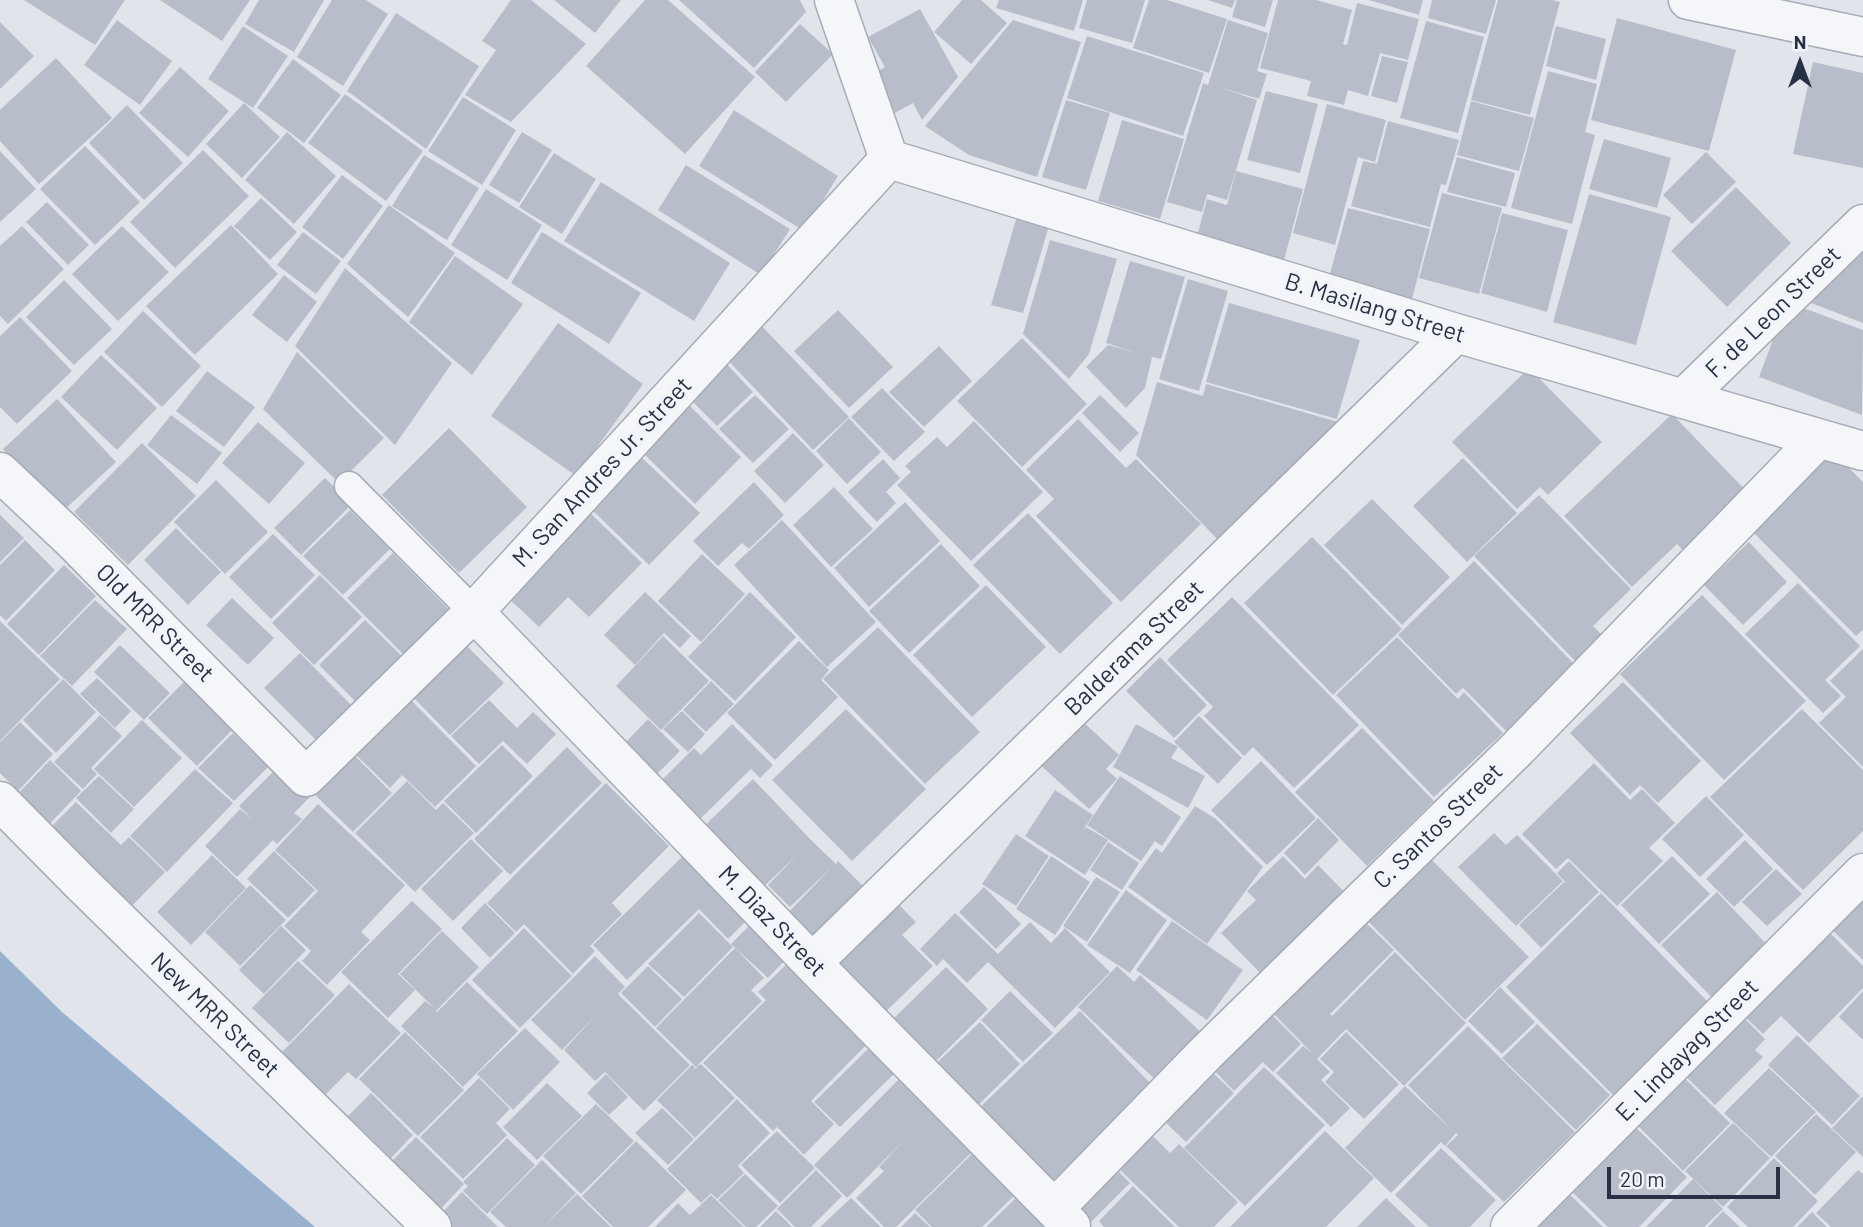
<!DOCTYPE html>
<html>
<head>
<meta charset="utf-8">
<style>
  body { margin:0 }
  #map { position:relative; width:1863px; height:1227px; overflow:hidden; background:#e1e5eb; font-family:Barlow,sans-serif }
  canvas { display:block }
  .north { position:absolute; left:1765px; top:28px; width:70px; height:70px; -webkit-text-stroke:5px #f1f4f8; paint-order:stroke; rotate:0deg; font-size:19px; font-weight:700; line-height:28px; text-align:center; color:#283144 }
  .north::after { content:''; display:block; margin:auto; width:24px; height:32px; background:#283144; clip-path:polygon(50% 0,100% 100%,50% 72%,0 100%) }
  .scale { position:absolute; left:1607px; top:1167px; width:173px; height:32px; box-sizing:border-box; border:4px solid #283144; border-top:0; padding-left:9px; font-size:21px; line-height:24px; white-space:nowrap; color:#283144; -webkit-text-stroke:5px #f1f4f8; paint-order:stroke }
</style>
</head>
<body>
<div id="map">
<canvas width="1863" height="1227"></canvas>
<div class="north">N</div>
<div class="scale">20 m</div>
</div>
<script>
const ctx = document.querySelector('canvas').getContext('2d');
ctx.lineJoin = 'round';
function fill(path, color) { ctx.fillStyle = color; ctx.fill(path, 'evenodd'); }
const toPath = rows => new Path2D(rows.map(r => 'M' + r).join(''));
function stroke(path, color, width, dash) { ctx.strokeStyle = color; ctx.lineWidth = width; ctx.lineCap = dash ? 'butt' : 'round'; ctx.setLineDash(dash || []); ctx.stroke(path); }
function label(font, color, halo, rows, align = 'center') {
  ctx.font = font + ' Barlow,sans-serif'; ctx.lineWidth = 7; ctx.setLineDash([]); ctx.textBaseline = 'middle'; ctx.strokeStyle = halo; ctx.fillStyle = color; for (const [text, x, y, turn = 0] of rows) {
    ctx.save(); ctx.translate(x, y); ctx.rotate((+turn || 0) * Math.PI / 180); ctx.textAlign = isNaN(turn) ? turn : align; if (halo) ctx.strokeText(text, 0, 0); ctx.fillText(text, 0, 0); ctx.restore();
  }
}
const water = toPath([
  [0,951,62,1012,315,1227,0,1227]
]);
const building = toPath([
  [24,0,125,0,95,45],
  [160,0,250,0,222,41],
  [259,0,324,0,294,52,245,24],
  [332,0,366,0,388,14,343,86,297,57],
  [511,0,531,0,586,44,511,122,465,95,496,50,482,41],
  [554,0,621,0,595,33],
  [645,0,668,0,755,77,685,154,586,66],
  [679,0,800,0,806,12,754,68],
  [962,0,981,0,1007,23,971,64,934,32],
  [999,0,1083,0,1074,31,996,8],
  [1087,0,1145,0,1132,43,1079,28],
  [1149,0,1167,0,1227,19,1209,73,1133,48],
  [1208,0,1235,0,1232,8],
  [1237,0,1273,0,1265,27,1232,17],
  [1278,0,1316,0,1352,10,1343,44,1347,45,1357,3,1419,19,1408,60,1380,53,1368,96,1348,90,1344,105,1307,96,1311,81,1260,68],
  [1369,0,1423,0,1419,15],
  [1432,0,1496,0,1486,34,1428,18],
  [1498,0,1552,0,1560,2,1530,115,1471,100],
  [920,9,958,77,922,120,913,103,891,115,870,76,885,67,868,37],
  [396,13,479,66,426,149,347,91],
  [1617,18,1736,50,1709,151,1591,120],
  [117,20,172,61,140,105,84,65],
  [1013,20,1081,42,1037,177,969,155,925,126],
  [1228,20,1268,33,1257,71,1267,74,1259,99,1219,87,1257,100,1227,200,1207,194,1202,212,1167,202,1203,83,1208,85],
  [1426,21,1484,37,1458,133,1400,118],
  [0,22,34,56,0,89],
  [800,24,833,54,786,102,755,72],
  [243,26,288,56,253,108,208,79],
  [1556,26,1606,39,1596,80,1546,66],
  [1087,36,1204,73,1183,136,1067,98],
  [1382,56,1408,62,1397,103,1371,96],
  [56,58,112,118,39,184,0,141,0,110],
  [293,59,341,95,304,143,257,108],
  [1813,62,1863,73,1863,168,1793,154],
  [180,67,229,111,188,157,139,113],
  [1548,71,1597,84,1585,132,1595,135,1572,224,1511,208],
  [1266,91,1318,104,1300,173,1247,160],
  [345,94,423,151,386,201,308,143],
  [463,97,516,130,482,185,428,151],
  [1066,100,1110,113,1086,190,1042,177],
  [1471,101,1534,118,1519,171,1457,155],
  [244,103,280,137,242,178,206,144],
  [1327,104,1386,120,1375,162,1358,157,1335,245,1293,233],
  [127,105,183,163,144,200,89,143],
  [734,110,838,176,804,231,699,166],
  [1122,120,1184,139,1160,219,1098,201],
  [1388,121,1459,140,1446,185,1441,184,1430,227,1351,206,1363,161,1377,164],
  [287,132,336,176,294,224,245,180],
  [522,132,552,150,519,203,489,185],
  [1604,139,1671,158,1657,208,1589,189],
  [85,146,140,202,95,245,40,189],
  [203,150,249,196,175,268,130,222],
  [0,151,36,189,0,222],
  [1706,152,1736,182,1692,224,1663,195],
  [554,153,596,179,562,234,519,207],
  [424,155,479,188,447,240,392,206],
  [1457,157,1515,173,1506,207,1447,192],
  [686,165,790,229,761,275,658,210],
  [1236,171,1303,189,1283,264,1196,240,1207,199,1227,205],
  [342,175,383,206,343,259,302,227],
  [601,182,730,263,694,321,564,241],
  [1736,187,1791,243,1727,307,1671,251],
  [486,189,542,225,507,280,451,245],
  [1442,193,1502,208,1479,294,1419,278],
  [1589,194,1671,217,1636,345,1553,322],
  [261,198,297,232,270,260,234,226],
  [47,202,89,245,68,265,26,222],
  [389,205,455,253,408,317,347,264],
  [1348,208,1430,229,1411,303,1328,281],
  [1502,213,1568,230,1547,312,1481,293],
  [1017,216,1049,226,1023,313,991,305],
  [231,225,278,274,195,355,146,306],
  [22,226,64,269,8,324,0,316,0,246],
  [122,226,169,272,118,321,72,274],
  [303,232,341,261,316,294,277,265],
  [542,232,641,293,609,344,511,283],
  [1863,239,1863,323,1806,301],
  [1050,240,1117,259,1089,354,1069,379,1023,334],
  [455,256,523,304,472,375,409,322],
  [1130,261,1185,277,1161,359,1152,357,1145,388,1126,408,1086,367,1108,345,1137,353,1106,343],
  [345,268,452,363,395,445,295,346],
  [284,275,317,302,287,342,252,315],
  [1188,279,1228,291,1199,391,1159,379],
  [64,280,112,329,74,365,26,317],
  [1787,302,1863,330,1862,415,1759,377],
  [1229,303,1360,340,1337,419,1206,382],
  [838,310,893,367,849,408,794,351],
  [143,311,201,366,162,407,104,352],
  [20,317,72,371,17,424,0,407,0,336],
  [757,321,849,417,813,450,722,354],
  [558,323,643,384,576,476,491,416],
  [1022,338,1087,404,1022,467,957,401],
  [939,346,972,381,924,427,889,392],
  [297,352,384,438,339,483,263,409],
  [101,355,157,408,117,450,61,397],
  [723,360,753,392,717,426,687,396],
  [1529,368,1602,442,1548,495,1540,487,1517,509,1452,442],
  [207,371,255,407,224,447,176,411],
  [1157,382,1203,396,1206,384,1338,422,1221,543,1136,455],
  [882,388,925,432,894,461,851,417],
  [755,395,789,429,753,463,719,429],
  [1100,395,1139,433,1120,452,1082,413],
  [57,399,116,462,62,512,3,449],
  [687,403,741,457,695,504,640,450],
  [1672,414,1754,499,1691,559,1677,544,1632,587,1564,516],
  [171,415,222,453,197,484,147,445],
  [849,418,881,452,847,484,816,451],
  [1078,419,1126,468,1136,459,1201,524,1121,602,1036,516,1054,499,1026,470],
  [974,421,1043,492,971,561,897,485,911,472,905,466,937,437,947,447],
  [258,422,305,463,269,504,222,463],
  [449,428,527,507,459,573,382,495],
  [793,433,824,465,785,503,754,471],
  [142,443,196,496,128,565,74,512],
  [1832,451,1863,482,1863,630,1856,636,1752,531],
  [637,453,700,513,649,565,587,505],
  [1463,458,1517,513,1467,562,1413,506],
  [883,459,900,478,886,492,896,503,877,522,848,492],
  [325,478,352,504,301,555,274,528],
  [216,480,268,532,225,574,174,522],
  [754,482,784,515,749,549,742,543,718,566,693,541],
  [834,487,873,529,831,567,793,525],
  [1539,495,1631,589,1593,626,1606,639,1579,665,1474,556],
  [1372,499,1450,577,1402,625,1324,545],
  [905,502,940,541,869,607,834,568],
  [586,509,642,563,589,617,568,597,539,627,504,594],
  [350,510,390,549,343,595,303,556],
  [1028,513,1113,603,1060,654,973,565],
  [0,515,24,538,0,562],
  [782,520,876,622,827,667,734,565],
  [176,528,221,572,188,605,144,560],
  [273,534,315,575,271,619,229,577],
  [1312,537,1402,629,1333,695,1244,603],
  [25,540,55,570,6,621,0,615,0,565],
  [1749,542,1787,582,1743,625,1704,585],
  [941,544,980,586,909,653,869,611],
  [393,553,453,614,408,659,347,598],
  [702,554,745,594,701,642,658,601],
  [1474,561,1579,669,1510,735,1463,688,1456,694,1398,635],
  [64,565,96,596,39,655,7,624],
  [320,575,362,617,314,665,272,623],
  [1798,583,1860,646,1825,680,1841,696,1823,713,1745,634],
  [986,585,1046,647,972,717,913,655],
  [645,592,691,636,680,648,664,633,635,665,604,635],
  [750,592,796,637,735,701,688,657],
  [1702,595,1806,701,1724,780,1620,674],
  [1232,597,1359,725,1294,788,1253,747,1244,756,1204,716,1213,707,1167,660],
  [232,598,274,638,248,665,206,625],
  [95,600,127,629,72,686,40,656],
  [365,620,407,661,361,707,319,665],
  [0,621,60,679,0,741],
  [878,627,980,732,925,784,823,679],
  [663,636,709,681,661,730,616,686],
  [1397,637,1458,699,1464,692,1503,733,1434,797,1336,695],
  [799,641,829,670,821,680,838,697,775,760,727,713],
  [463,642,504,683,450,735,410,694],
  [120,645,170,693,144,720,94,672],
  [1863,649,1863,767,1819,723,1846,697,1830,681],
  [300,653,356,710,321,745,264,688],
  [1160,657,1207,705,1174,738,1126,691],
  [97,678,131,711,115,728,80,694],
  [63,679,96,712,56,753,23,720],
  [711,681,734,704,706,732,683,710],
  [184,682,233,729,197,766,148,718],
  [1623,682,1701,761,1658,803,1640,785,1630,795,1570,733],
  [406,695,476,766,435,807,402,775,390,788,351,750],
  [489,700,517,728,533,712,556,734,527,764,503,741,479,764,451,736],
  [846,709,926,789,852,861,772,780],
  [1802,709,1863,770,1863,831,1803,890,1710,797],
  [682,711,705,734,688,752,663,729],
  [100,715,122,736,91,768,97,774,83,789,54,762],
  [1199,716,1242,758,1218,784,1174,742],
  [1079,718,1119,755,1106,769,1117,779,1089,809,1038,763],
  [648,719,680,751,657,774,625,743],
  [142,720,182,758,134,807,94,769],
  [20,722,53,754,18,791,0,773,0,742],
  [732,724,773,765,760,778,751,769,699,820,660,782,694,748,701,755],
  [1136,724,1178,747,1171,758,1205,776,1188,808,1113,767],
  [1362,728,1434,801,1367,866,1295,792],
  [233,733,268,767,234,801,198,768],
  [502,745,533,776,476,833,444,801],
  [567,747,602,783,510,875,474,839],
  [347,748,392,793,353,832,307,787],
  [50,760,81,791,42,832,11,801],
  [1261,761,1316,818,1267,865,1211,810],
  [1594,763,1630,800,1642,789,1675,823,1649,848,1663,861,1617,906,1568,858,1556,869,1522,834],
  [280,765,311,796,294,813,302,819,277,844,273,840,237,877,205,846,240,809,253,820,239,806],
  [195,769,233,803,167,872,130,836],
  [99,776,134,809,111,833,76,798],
  [1120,776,1181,817,1162,846,1155,841,1141,861,1087,825],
  [753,779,812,841,836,864,838,861,868,891,814,945,784,917,832,867,790,907,768,885,798,854,757,893,698,832],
  [407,781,436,810,443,803,474,833,415,892,355,833],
  [606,783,669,846,612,903,622,914,590,946,595,951,573,974,524,924,516,932,487,903],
  [1055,790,1093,815,1083,830,1086,827,1108,840,1085,875,1025,836],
  [1706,796,1744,835,1700,877,1662,839],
  [76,802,121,845,129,837,165,872,126,912,40,838],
  [318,804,405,885,361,932,370,940,327,985,302,961,311,951,284,926,318,891,275,850],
  [1195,806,1216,819,1263,867,1207,944,1128,887,1156,848,1162,853],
  [1318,818,1339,840,1305,875,1284,853],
  [1494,833,1506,845,1517,835,1563,881,1516,926,1458,867],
  [1016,834,1049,856,1016,906,982,884],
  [471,839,503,871,453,921,421,889],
  [1745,840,1773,869,1734,907,1706,879],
  [1108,842,1139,863,1122,890,1090,870],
  [690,849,754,913,728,939,699,909,627,980,593,945],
  [274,851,315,890,288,918,247,879],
  [212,855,246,888,191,945,157,912],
  [1427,855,1529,957,1465,1020,1364,917],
  [1051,856,1090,882,1055,935,1016,909],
  [1283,856,1305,879,1318,865,1352,900,1269,982,1221,933,1256,900,1247,891],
  [1672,856,1710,894,1659,944,1621,905],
  [1569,861,1599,892,1541,948,1519,925,1564,882,1566,883,1557,873],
  [1776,869,1802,894,1767,926,1742,902],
  [1096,877,1120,892,1087,942,1063,926],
  [250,885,286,920,240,966,205,932],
  [1863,886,1863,960,1826,924],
  [984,887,1021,924,996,949,959,912],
  [1126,890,1167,920,1130,973,1087,945],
  [1717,892,1775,953,1720,1006,1661,945],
  [1601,893,1712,1006,1617,1099,1506,987],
  [893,899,916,922,902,935,933,966,880,1017,827,963],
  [412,901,442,929,398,974,415,990,388,1018,341,972],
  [485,903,515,933,490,958,461,928],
  [699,913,733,947,684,997,648,964],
  [955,913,998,954,1030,922,1051,943,1065,928,1110,972,1055,1028,988,962,967,983,943,959,937,966,920,949],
  [755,920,791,954,768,978,731,944],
  [1363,920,1394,950,1330,1014,1332,1016,1395,952,1466,1023,1404,1086,1346,1029,1317,1059,1330,1072,1321,1080,1350,1108,1331,1127,1276,1073,1303,1046,1312,1053,1268,1008],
  [1172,921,1243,970,1207,1020,1136,970],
  [281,926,306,950,264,994,239,970],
  [524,928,572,976,520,1028,472,980],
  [1825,928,1863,966,1863,988,1809,1043,1781,1016,1763,1034,1736,1008],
  [442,931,479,967,436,1011,437,1012,467,982,518,1031,463,1087,401,1026,425,1001,434,1008,400,974],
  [735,948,764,978,751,990,762,1001,696,1067,656,1028],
  [595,956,625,987,618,994,690,1065,644,1111,605,1072,595,1081,564,1050,597,1014,562,1050,531,1020],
  [794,957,874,1037,811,1101,834,1124,804,1155,777,1127,773,1131,703,1063,766,1000,758,992],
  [298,961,335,995,289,1043,252,1008],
  [648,966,682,999,655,1027,621,993],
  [1117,966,1134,982,1140,975,1206,1037,1161,1085,1078,1007],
  [946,967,988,1009,931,1066,889,1023],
  [349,984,401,1033,356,1079,348,1072,324,1096,280,1054],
  [1500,987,1535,1022,1502,1054,1468,1021],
  [1010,991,1053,1033,1023,1062,981,1020],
  [1863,991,1863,1040,1839,1017],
  [1733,1007,1765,1039,1755,1050,1763,1057,1715,1105,1675,1066],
  [1080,1011,1153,1086,1046,1187,974,1113],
  [1269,1012,1301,1044,1273,1072,1263,1062,1234,1091,1210,1066],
  [980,1022,1020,1064,968,1115,927,1072],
  [1537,1024,1610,1095,1576,1130,1502,1058],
  [1468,1026,1575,1132,1504,1202,1446,1146,1458,1135,1456,1133,1445,1146,1441,1142,1391,1193,1345,1148,1405,1086,1451,1129,1408,1085],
  [525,1028,560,1062,513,1110,477,1074],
  [405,1032,464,1090,418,1136,359,1079],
  [1346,1032,1399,1084,1364,1119,1325,1082,1334,1072,1320,1059],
  [1797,1035,1860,1096,1832,1125,1768,1065],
  [871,1046,896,1072,840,1127,814,1102],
  [701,1064,735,1098,695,1138,657,1100,692,1065,695,1067,693,1070,696,1068,699,1070,696,1067],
  [1264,1067,1325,1125,1245,1206,1184,1148],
  [1673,1067,1730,1123,1683,1171,1626,1114],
  [1769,1068,1816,1112,1771,1157,1724,1113],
  [1211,1071,1234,1093,1186,1142,1163,1120],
  [606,1074,628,1097,609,1115,587,1093],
  [903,1075,975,1149,896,1227,884,1227,856,1198,884,1171,879,1167,907,1137,847,1198,814,1165],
  [479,1078,510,1109,496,1123,507,1135,463,1179,420,1137],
  [547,1083,582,1116,537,1160,503,1127],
  [371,1093,413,1135,391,1158,348,1116],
  [1863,1096,1863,1157,1832,1128],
  [737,1099,770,1133,738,1166,744,1173,717,1199,711,1193,701,1203,667,1169],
  [596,1104,634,1141,581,1194,543,1156],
  [662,1108,694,1139,668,1165,635,1133],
  [1816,1114,1856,1152,1815,1195,1775,1156],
  [1625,1117,1687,1177,1639,1227,1608,1227,1562,1182],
  [1733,1123,1770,1158,1723,1207,1685,1171],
  [777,1131,815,1168,780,1203,741,1165],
  [1325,1131,1374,1178,1326,1227,1230,1227],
  [1151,1134,1170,1153,1179,1144,1238,1202,1214,1227,1179,1227,1117,1167],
  [416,1137,464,1184,435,1215,386,1167],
  [507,1138,535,1165,487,1214,463,1191,468,1186,463,1182],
  [636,1141,686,1190,648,1227,613,1227,582,1196],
  [1441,1148,1496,1200,1470,1227,1429,1227,1395,1195],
  [976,1150,1018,1192,982,1227,932,1227,915,1210],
  [1774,1158,1818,1201,1793,1227,1748,1227,1727,1207],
  [542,1160,576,1193,544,1226,577,1194,611,1227,506,1227,490,1212],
  [1113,1166,1130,1183,1090,1223,1073,1206],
  [816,1170,842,1196,811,1227,795,1227,777,1209],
  [1858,1170,1863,1174,1863,1227,1831,1227,1816,1213],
  [745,1174,778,1206,756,1227,746,1227,718,1200],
  [1693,1179,1723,1209,1704,1227,1646,1227],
  [1559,1184,1603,1227,1517,1227],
  [1133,1186,1175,1227,1104,1227,1099,1221],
  [462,1192,498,1227,447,1227,437,1218],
  [711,1195,744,1227,655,1227,678,1203,690,1215],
  [1018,1196,1063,1227,986,1227],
  [851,1198,881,1227,820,1227],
  [1386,1198,1416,1227,1357,1227],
  [776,1211,792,1227,760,1227],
  [1723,1211,1740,1227,1708,1227],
  [1812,1212,1827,1227,1797,1227],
  [915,1213,930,1227,901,1227]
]);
const lane = toPath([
  [349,486,474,612]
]);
const street = toPath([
  [834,0,889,159],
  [1688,0,1863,37],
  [889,159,1456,333,1863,451],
  [1683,399,1863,224],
  [0,472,72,540,306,777,474,612,889,159],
  [474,612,812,963,1071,1226],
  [0,801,81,883,432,1227],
  [812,963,1456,333],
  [1054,1209,1206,1053,1518,748,1818,439],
  [1510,1227,1863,873]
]);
const streetNames = [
  ["B. Masilang Street",1375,308,17],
  ["F. de Leon Street",1773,312,-44],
  ["M. San Andres Jr. Street",602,472,-47],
  ["Old MRR Street",155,623,45],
  ["Balderama Street",1134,648,-44],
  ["C. Santos Street",1438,826,-44],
  ["M. Diaz Street",772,921,46],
  ["New MRR Street",215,1015,44],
  ["E. Lindayag Street",1687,1050,-45]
];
fill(water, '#9ab1cd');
fill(building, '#b8bec9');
stroke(lane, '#a6abb6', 31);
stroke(street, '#a6abb6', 41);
stroke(lane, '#f4f6f9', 28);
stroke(street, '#f4f6f9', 38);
label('24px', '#283144', '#f1f4f8', streetNames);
</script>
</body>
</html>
